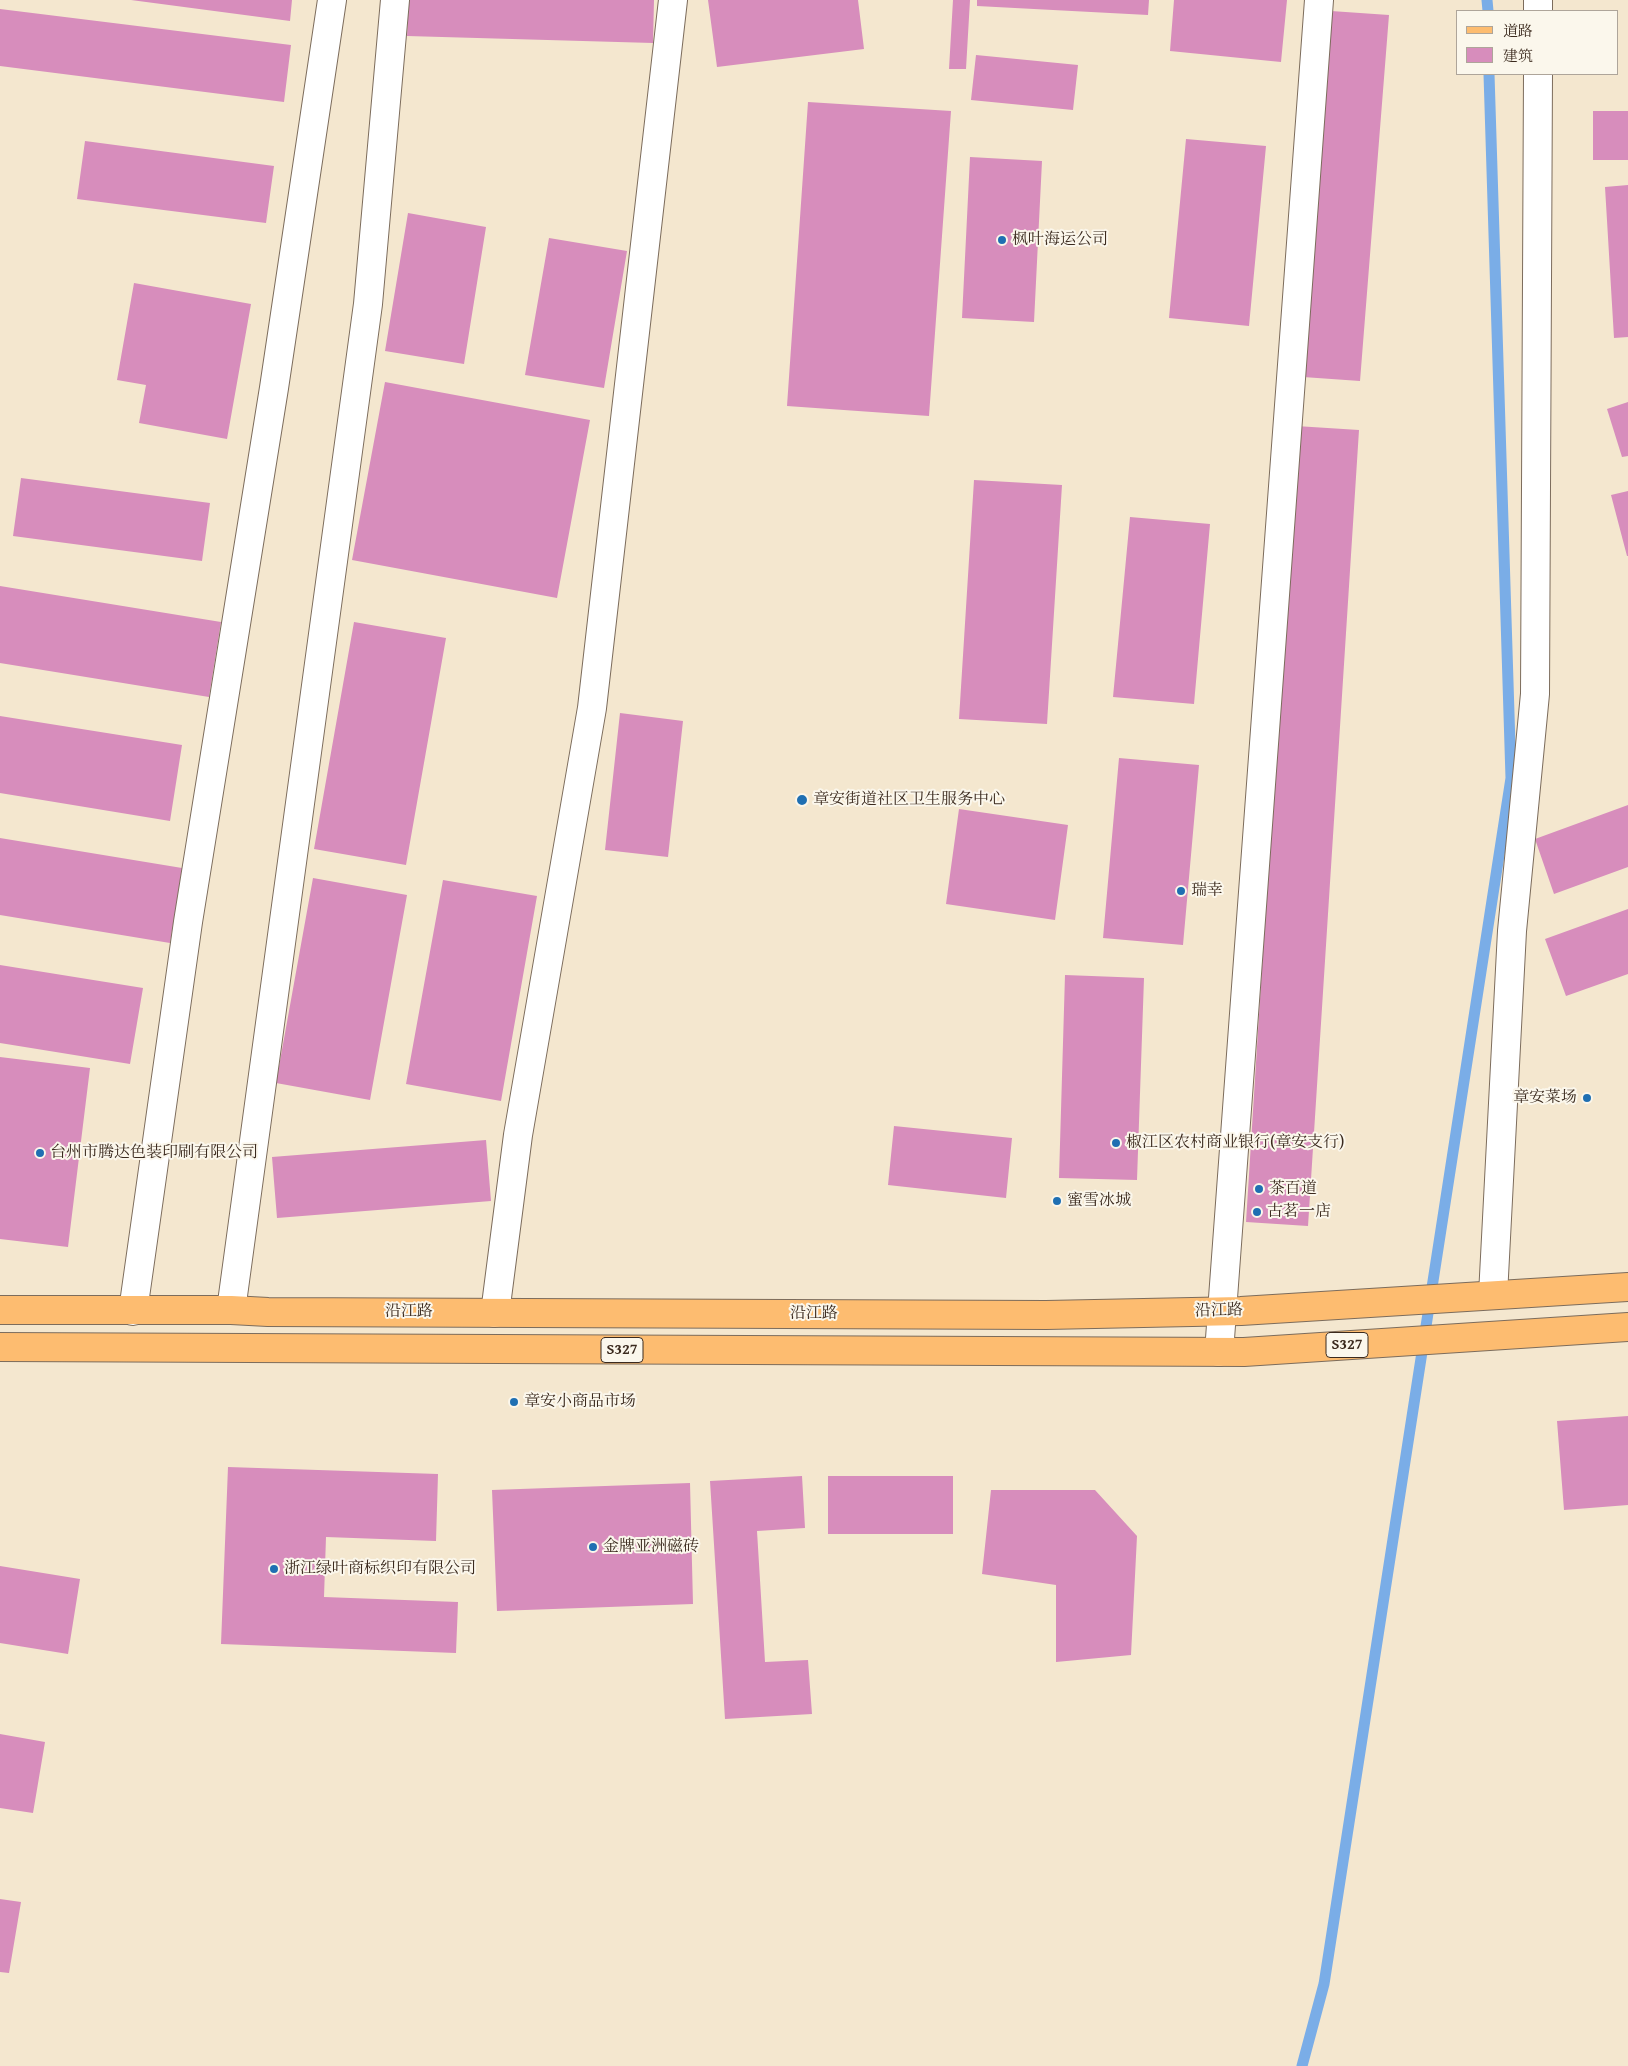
<!DOCTYPE html>
<html>
<head>
<meta charset="utf-8">
<style>
  body { margin:0 }
  #map { position:relative; width:1628px; height:2066px; overflow:hidden; background:#f4e7cf; font-family:"Gentium Book Plus","Noto Serif SC",serif }
  canvas { display:block }
  .legend { position:absolute; left:1456px; top:10px; width:162px; height:65px; box-sizing:border-box; background:#fbf7ec; border:1px solid #aea59a; margin:0; padding:6px 9px; list-style:none; font-size:15px; color:#3b2a1e }
  .legend li { display:flex; align-items:center; gap:10px; height:25px }
  .legend b { width:25px; border:1px solid #aea59a }
</style>
</head>
<body>
<div id="map">
<canvas width="1628" height="2066"></canvas>
<ul class="legend">
<li><b style="height:6px;background:#fdbc70"></b>道路</li>
<li><b style="height:14px;background:#d78dbc"></b>建筑</li>
</ul>
</div>
<script>
const ctx = document.querySelector('canvas').getContext('2d');
ctx.lineJoin = 'round';
const toPath = rows => new Path2D(rows.map(r => 'M' + r).join(''));
function stroke(path, color, width, dash) { ctx.strokeStyle = color; ctx.lineWidth = width; ctx.lineCap = dash ? 'butt' : 'round'; ctx.setLineDash(dash || []); ctx.stroke(path); }
function fill(path, color) { ctx.fillStyle = color; ctx.fill(path, 'evenodd'); }
function label(font, color, halo, rows, align = 'center') {
  ctx.font = font + ' "Gentium Book Plus","Noto Serif SC",serif'; ctx.lineWidth = 4; ctx.setLineDash([]); ctx.textBaseline = 'middle'; ctx.strokeStyle = halo; ctx.fillStyle = color; for (const [text, x, y, turn = 0] of rows) {
    ctx.save(); ctx.translate(x, y); ctx.rotate((+turn || 0) * Math.PI / 180); ctx.textAlign = isNaN(turn) ? turn : align; if (halo) ctx.strokeText(text, 0, 0); ctx.fillText(text, 0, 0); ctx.restore();
  }
}
const stream = toPath([
  [1487,0,1488,11],
  [1302,2066,1324,1984,1511,778,1489,74]
]);
const building = toPath([
  [131,0,292,0,290,21],
  [409,0,654,0,653,43,407,36],
  [708,0,858,0,864,49,717,67],
  [953,0,970,0,966,69,949,69],
  [977,0,1149,0,1148,15,977,6],
  [1174,0,1287,0,1281,62,1170,51],
  [0,9,291,45,284,102,0,66],
  [1331,11,1389,15,1360,381,1303,377],
  [976,55,1078,65,1073,110,971,100],
  [808,102,951,111,929,416,787,406],
  [1593,111,1628,111,1628,160,1593,160],
  [1186,139,1266,146,1249,326,1169,318],
  [85,141,274,166,266,223,77,199],
  [970,157,1042,161,1034,322,962,318],
  [1628,185,1628,337,1614,338,1605,187],
  [408,213,486,227,464,364,385,351],
  [549,238,627,251,604,388,525,375],
  [134,283,251,304,227,439,139,423,146,385,117,380],
  [385,382,590,420,557,598,352,560],
  [1628,402,1628,456,1622,457,1607,409],
  [1296,426,1359,430,1308,1226,1246,1222],
  [21,478,210,503,202,561,13,536],
  [974,480,1062,485,1047,724,959,719],
  [1628,491,1628,556,1627,556,1611,495],
  [1130,517,1210,524,1194,704,1113,697],
  [0,586,221,622,209,697,0,663],
  [354,622,446,638,406,865,314,849],
  [620,713,683,721,668,857,605,850],
  [0,716,182,745,170,821,0,793],
  [1119,758,1199,765,1183,945,1103,938],
  [1628,805,1628,867,1554,894,1535,839],
  [959,809,1068,825,1055,920,946,904],
  [0,838,182,868,170,943,0,915],
  [313,878,407,895,370,1100,276,1083],
  [443,880,537,896,501,1101,406,1084],
  [1628,909,1628,974,1566,996,1545,939],
  [0,965,143,988,130,1064,0,1043],
  [1065,975,1144,978,1137,1180,1059,1178],
  [0,1057,90,1068,68,1247,0,1239],
  [894,1126,1012,1138,1006,1198,888,1185],
  [486,1140,491,1201,277,1218,272,1157],
  [1628,1416,1628,1505,1564,1510,1557,1421],
  [228,1467,438,1474,436,1541,326,1537,324,1597,458,1602,456,1653,221,1644],
  [802,1476,805,1528,757,1531,765,1662,808,1660,812,1714,725,1719,710,1481],
  [828,1476,953,1476,953,1534,828,1534],
  [690,1483,693,1604,497,1611,492,1490],
  [991,1490,1095,1490,1137,1536,1131,1655,1056,1662,1056,1585,982,1574],
  [0,1566,80,1579,68,1654,0,1643],
  [0,1734,45,1742,33,1813,0,1808],
  [0,1899,21,1902,9,1973,0,1972]
]);
const minor = toPath([
  [1538,11,1538,0],
  [1493,1295,1512,931,1535,694,1538,74],
  [231,1310,368,304,395,0],
  [133,1311,188,922,274,388,332,0],
  [495,1313,518,1135,592,708,673,0],
  [1219,1352,1319,0]
]);
const primary = toPath([
  [0,1310,231,1310,268,1312,1046,1315,1241,1311,1628,1287],
  [0,1347,1244,1352,1628,1327]
]);
const markers = [
  [1002,240,5,"#1f6fb2"],
  [802,800,6,"#1f6fb2"],
  [1181,891,5,"#1f6fb2"],
  [1587,1098,5,"#1f6fb2"],
  [1116,1143,5,"#1f6fb2"],
  [40,1153,5,"#1f6fb2"],
  [1259,1189,5,"#1f6fb2"],
  [1057,1201,5,"#1f6fb2"],
  [1257,1212,5,"#1f6fb2"],
  [514,1402,5,"#1f6fb2"],
  [593,1547,5,"#1f6fb2"],
  [274,1569,5,"#1f6fb2"]
];
const shields = [
  [1347,1345,42],
  [622,1350,42]
];
const shieldNames = [
  ["S327",1347,1345],
  ["S327",622,1350]
];
const poiNames = [
  ["枫叶海运公司",1012,240],
  ["章安街道社区卫生服务中心",813,800],
  ["瑞幸",1191,891],
  ["章安菜场",1577,1098,"right"],
  ["椒江区农村商业银行(章安支行)",1126,1143],
  ["台州市腾达色装印刷有限公司",50,1153],
  ["茶百道",1269,1189],
  ["蜜雪冰城",1067,1201],
  ["古茗一店",1267,1212],
  ["章安小商品市场",524,1402],
  ["金牌亚洲磁砖",603,1547],
  ["浙江绿叶商标织印有限公司",284,1569]
];
const streetNames = [
  ["沿江路",1219,1311,-1],
  ["沿江路",409,1312],
  ["沿江路",814,1314]
];
stroke(stream, '#7aade7', 11);
fill(building, '#d78dbc');
stroke(minor, '#7c6c5c', 30);
stroke(primary, '#7c6c5c', 30);
stroke(minor, '#fff', 28);
stroke(primary, '#fdbc70', 28);
for (const [x, y, r, color] of markers) { const dot = new Path2D(); dot.arc(x, y, r, 0, 2 * Math.PI); ctx.fillStyle = color; ctx.fill(dot); stroke(dot, '#fbf7ec', 2); }
for (const [x, y, w] of shields) { const box = new Path2D(); box.roundRect(x - w / 2, y - 12.5, w, 25, 4); ctx.fillStyle = '#fbf7ec'; ctx.fill(box); stroke(box, '#3b2a1e', 1); }
label('bold 15px', '#3b2a1e', null, shieldNames);
label('16px', '#3b2a1e', '#fbf7ec', poiNames, 'left');
label('16px', '#3b2a1e', '#fbf7ec', streetNames);
</script>
</body>
</html>
